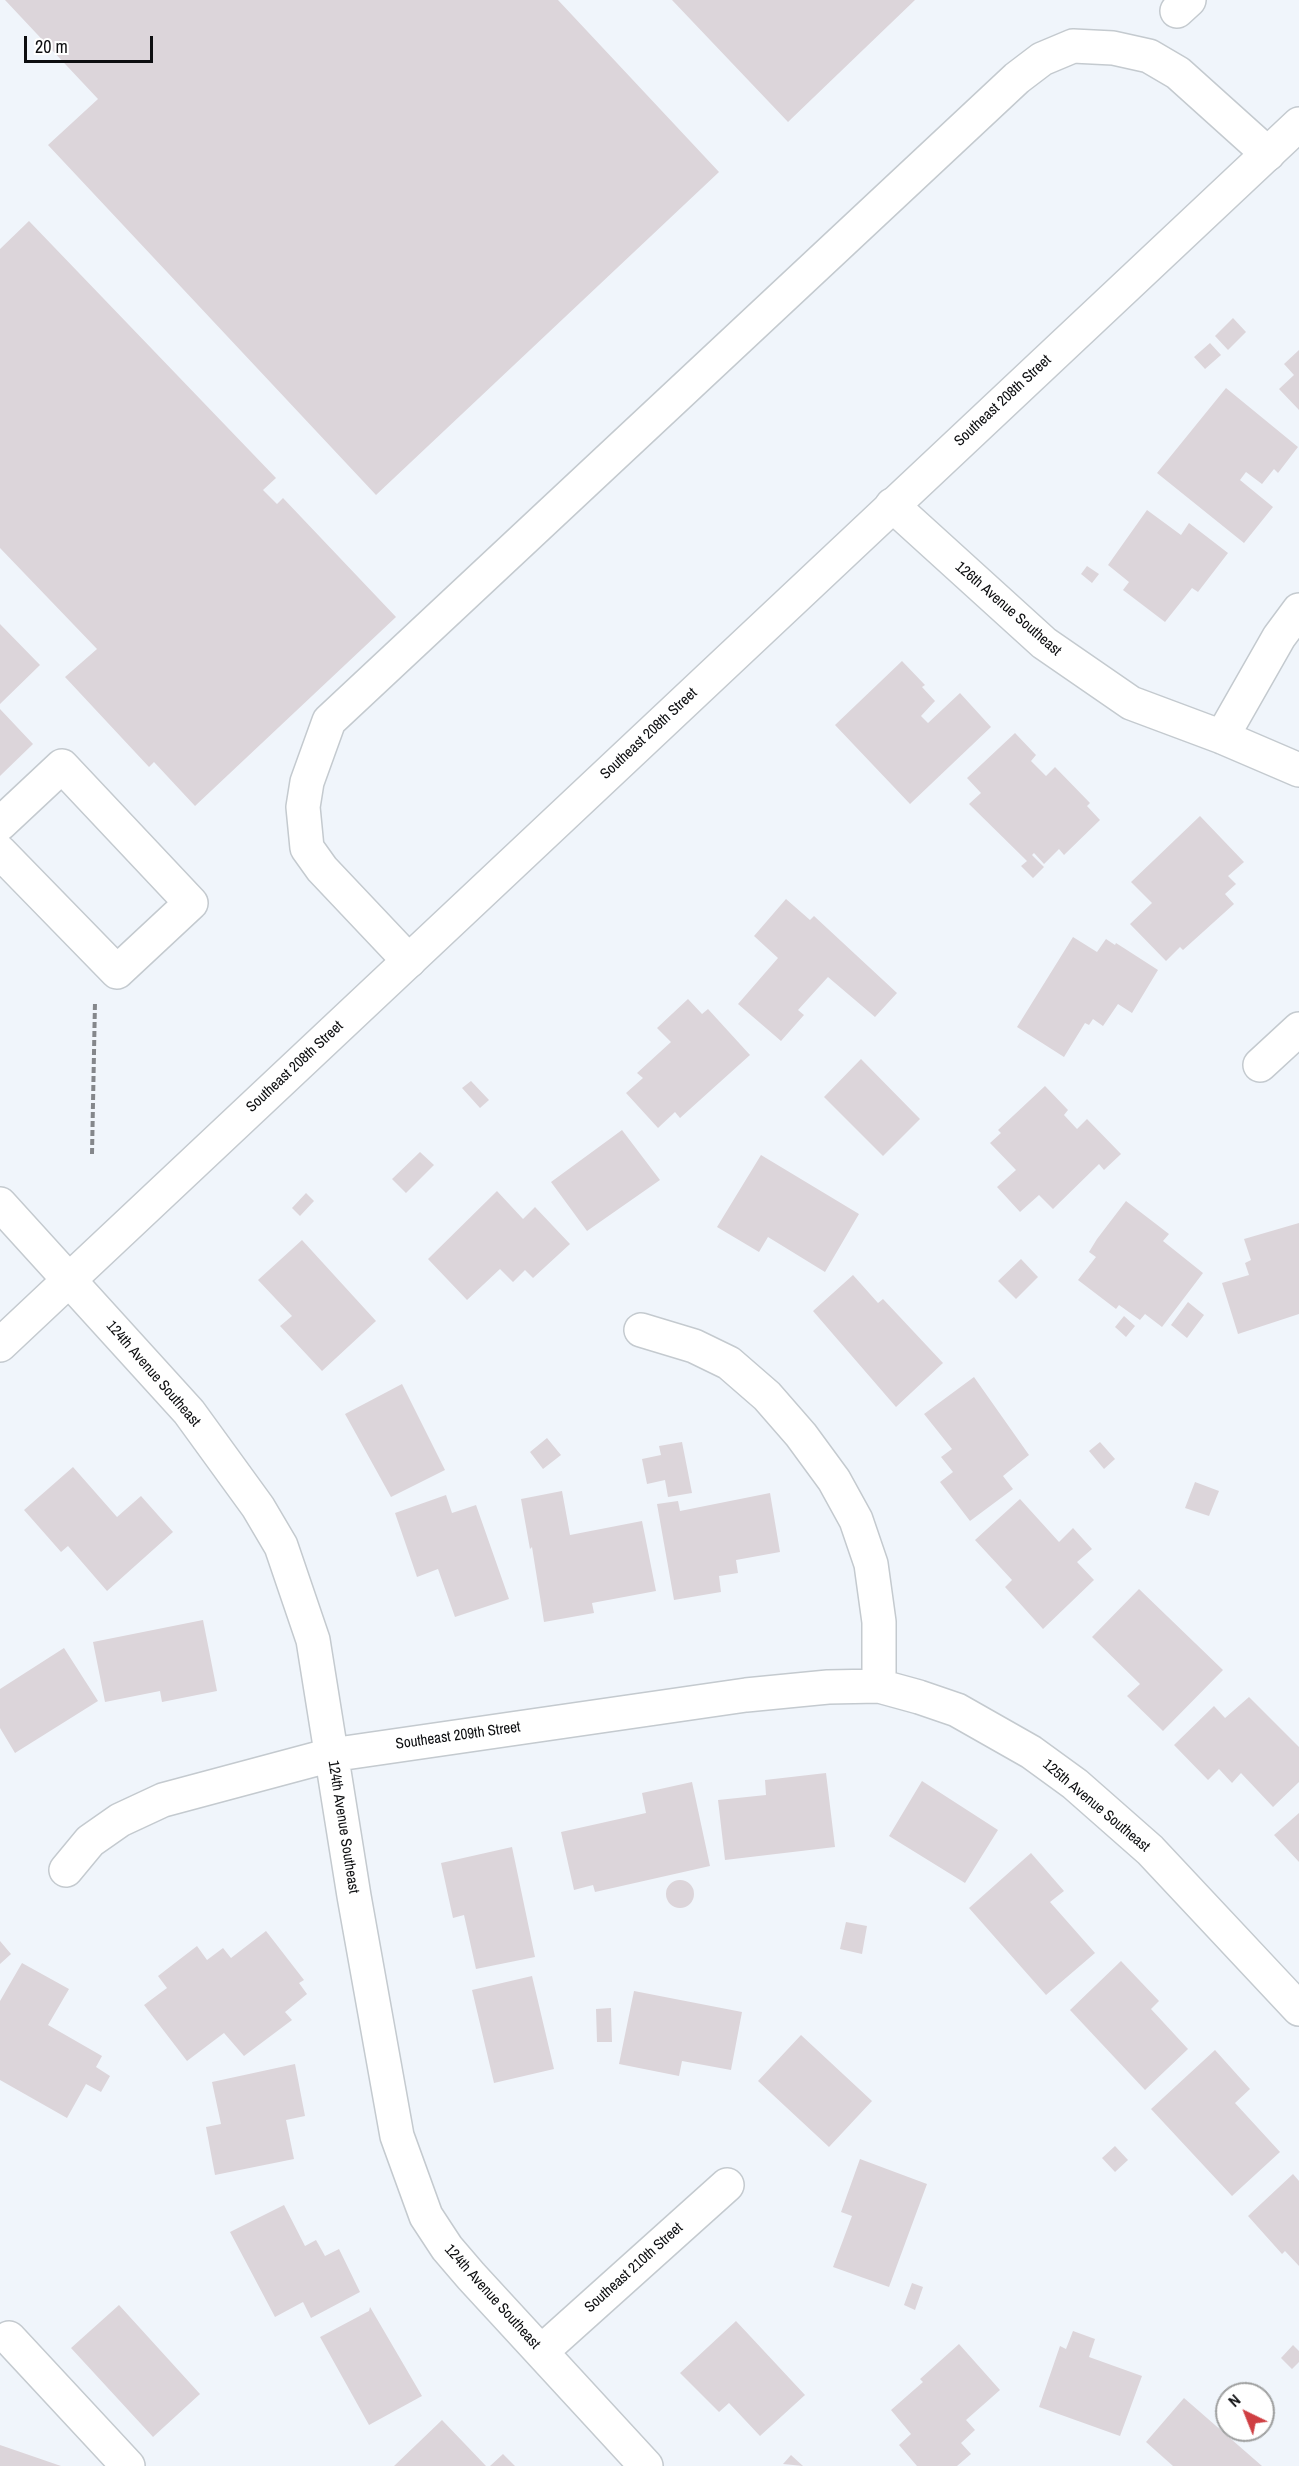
<!DOCTYPE html>
<html>
<head>
<meta charset="utf-8">
<style>
  body { margin:0 }
  #map { position:relative; width:1299px; height:2466px; overflow:hidden; background:#f0f5fb; font-family:"Archivo Narrow",sans-serif }
  canvas { display:block }
  .north { position:absolute; left:1215px; top:2382px; width:60px; height:60px; box-sizing:border-box; background:#fff; border:2px solid #9e9f9f; border-radius:50%; rotate:317deg; font-size:16px; font-weight:700; line-height:24px; text-align:center; color:#0d0e10 }
  .north::after { content:''; display:block; margin:auto; width:21px; height:27px; background:#cf3f43; clip-path:polygon(50% 0,100% 100%,50% 72%,0 100%) }
  .scale { position:absolute; left:24px; top:36px; width:129px; height:27px; box-sizing:border-box; border:3px solid #0d0e10; border-top:0; padding-left:8px; font-size:18px; line-height:21px; white-space:nowrap; color:#0d0e10; -webkit-text-stroke:4px #fff; paint-order:stroke }
</style>
</head>
<body>
<div id="map">
<canvas width="1299" height="2466"></canvas>
<div class="north">N</div>
<div class="scale">20 m</div>
</div>
<script>
const ctx = document.querySelector('canvas').getContext('2d');
ctx.lineJoin = 'round';
function fill(path, color) { ctx.fillStyle = color; ctx.fill(path, 'evenodd'); }
const toPath = rows => new Path2D(rows.map(r => 'M' + r).join(''));
function stroke(path, color, width, dash) { ctx.strokeStyle = color; ctx.lineWidth = width; ctx.lineCap = dash ? 'butt' : 'round'; ctx.setLineDash(dash || []); ctx.stroke(path); }
function label(font, color, halo, rows, align = 'center') {
  ctx.font = font + ' "Archivo Narrow",sans-serif'; ctx.lineWidth = 5; ctx.setLineDash([]); ctx.textBaseline = 'middle'; ctx.strokeStyle = halo; ctx.fillStyle = color; for (const [text, x, y, turn = 0] of rows) {
    ctx.save(); ctx.translate(x, y); ctx.rotate((+turn || 0) * Math.PI / 180); ctx.textAlign = isNaN(turn) ? turn : align; if (halo) ctx.strokeText(text, 0, 0); ctx.fillText(text, 0, 0); ctx.restore();
  }
}
const building = toPath([
  [5,0,558,0,719,172,376,495,48,145,98,99],
  [672,0,915,0,788,122],
  [29,221,276,478,263,490,277,504,283,498,396,617,195,806,154,762,149,767,65,677,97,649,0,548,0,249],
  [1233,318,1246,332,1228,350,1215,336],
  [1210,343,1221,355,1205,369,1194,357],
  [1299,350,1299,410,1279,389,1294,375,1284,364],
  [1226,388,1298,447,1278,473,1274,469,1262,484,1246,472,1240,480,1273,507,1244,543,1157,473],
  [1147,510,1181,535,1189,523,1228,553,1198,592,1192,588,1165,622,1123,590,1129,582,1108,565],
  [1087,566,1099,574,1092,583,1081,574],
  [0,624,40,665,0,704],
  [902,661,925,685,922,687,935,701,921,716,928,723,960,693,991,727,910,804,835,725],
  [0,709,33,744,0,776],
  [1015,733,1036,755,1031,761,1046,776,1055,767,1090,803,1087,806,1100,820,1064,855,1059,849,1044,864,1034,853,1032,855,1044,867,1033,878,1021,866,1027,861,969,804,981,793,967,778],
  [1200,816,1244,862,1228,876,1236,884,1225,894,1234,904,1183,950,1180,947,1166,961,1130,924,1152,903,1131,882],
  [786,899,810,920,814,916,897,993,875,1017,828,977,798,1010,804,1015,781,1041,738,1004,778,958,754,936],
  [1073,937,1097,952,1106,939,1115,945,1116,943,1158,970,1132,1013,1118,1004,1103,1026,1093,1019,1089,1025,1085,1023,1064,1057,1017,1027],
  [688,999,702,1014,708,1009,750,1055,680,1118,675,1112,658,1128,626,1093,643,1078,637,1073,671,1042,657,1028],
  [861,1059,920,1119,883,1156,824,1097],
  [471,1081,489,1100,480,1108,462,1088],
  [1045,1086,1068,1110,1064,1115,1077,1129,1087,1119,1121,1154,1104,1170,1099,1164,1053,1209,1039,1195,1020,1212,997,1187,1016,1170,990,1143,1001,1133,998,1130],
  [622,1130,660,1180,587,1231,551,1182],
  [420,1152,434,1165,406,1193,392,1179],
  [761,1155,859,1214,825,1272,768,1237,759,1252,717,1227],
  [497,1191,523,1219,535,1207,570,1244,533,1278,525,1270,513,1282,500,1269,467,1300,428,1259],
  [306,1193,314,1201,300,1216,292,1208],
  [1126,1201,1169,1234,1163,1241,1203,1273,1162,1327,1145,1314,1140,1320,1119,1305,1116,1309,1078,1280,1096,1257,1089,1252,1097,1239],
  [1299,1223,1299,1314,1238,1334,1222,1283,1249,1275,1245,1263,1251,1260,1244,1239],
  [302,1240,376,1321,322,1371,280,1326,292,1316,258,1280],
  [1021,1259,1038,1277,1016,1299,998,1281],
  [853,1275,878,1303,883,1299,943,1363,896,1407,813,1311],
  [1188,1302,1204,1315,1187,1338,1171,1325],
  [1124,1316,1135,1326,1126,1337,1115,1327],
  [974,1377,1029,1455,1003,1476,1013,1489,970,1521,940,1482,953,1472,941,1457,952,1449,924,1414],
  [402,1384,445,1470,391,1497,345,1414],
  [547,1438,561,1455,543,1469,530,1452],
  [682,1442,692,1493,668,1497,665,1480,647,1484,642,1459,661,1455,659,1446],
  [1100,1442,1115,1459,1104,1469,1089,1451],
  [73,1467,117,1517,141,1496,173,1532,107,1591,68,1546,61,1552,24,1510],
  [1195,1482,1219,1491,1209,1516,1185,1508],
  [562,1491,570,1535,642,1521,656,1591,592,1603,594,1613,544,1622,532,1547,530,1549,521,1499],
  [770,1493,780,1552,736,1560,738,1573,719,1576,721,1592,674,1600,657,1504,678,1501,680,1511],
  [446,1495,452,1513,476,1505,509,1599,455,1617,438,1569,417,1577,395,1513],
  [1020,1499,1059,1542,1073,1528,1092,1549,1077,1562,1094,1580,1043,1629,1005,1587,1012,1580,975,1540],
  [1139,1589,1223,1670,1163,1731,1127,1696,1140,1684,1092,1637],
  [203,1620,217,1691,162,1702,160,1691,105,1702,93,1642],
  [64,1648,98,1701,15,1753,0,1728,0,1689],
  [1249,1697,1299,1747,1299,1782,1273,1807,1241,1773,1232,1783,1219,1769,1208,1780,1174,1745,1214,1706,1225,1718],
  [826,1773,835,1847,725,1860,718,1800,766,1795,765,1780],
  [922,1781,998,1830,965,1883,889,1836],
  [692,1782,710,1866,595,1892,593,1885,574,1890,561,1832,646,1813,642,1793],
  [1299,1813,1299,1862,1274,1835],
  [512,1847,535,1957,476,1969,464,1915,453,1918,441,1863],
  [1031,1853,1064,1891,1050,1902,1095,1953,1046,1995,969,1908],
  '666 1894a14 14 0 1 1 28 0a14 14 0 1 1-28 0Z',
  [846,1922,867,1926,862,1954,840,1949],
  [266,1931,304,1980,299,1983,307,1994,285,2012,292,2020,244,2056,224,2033,187,2061,144,2005,167,1988,158,1976,197,1946,207,1960,223,1948,231,1958],
  [0,1941,11,1954,0,1964],
  [1121,1961,1159,2001,1151,2009,1188,2049,1145,2090,1070,2010],
  [22,1963,69,1989,48,2025,102,2056,96,2067,110,2076,101,2092,86,2084,67,2118,0,2080,0,2001],
  [532,1976,554,2069,494,2083,472,1990],
  [634,1991,742,2012,731,2070,682,2061,679,2076,619,2064],
  [611,2008,612,2042,597,2042,596,2009],
  [801,2035,872,2101,829,2147,758,2081],
  [1215,2050,1250,2089,1235,2103,1280,2152,1232,2196,1151,2109],
  [295,2064,305,2116,286,2120,294,2159,215,2175,206,2127,221,2124,212,2082],
  [1115,2146,1128,2160,1115,2172,1102,2158],
  [860,2159,927,2184,889,2287,833,2267,852,2216,841,2212],
  [1293,2174,1299,2181,1299,2266,1285,2251,1282,2254,1248,2216],
  [284,2205,305,2246,316,2240,325,2256,339,2249,360,2292,311,2318,303,2302,275,2317,230,2232],
  [912,2283,923,2287,915,2310,904,2305],
  [119,2305,200,2394,153,2437,71,2348],
  [370,2307,422,2396,369,2425,320,2337,369,2311],
  [736,2321,805,2395,760,2436,729,2403,719,2412,680,2373],
  [1073,2331,1095,2339,1089,2357,1142,2376,1120,2436,1039,2407,1060,2346,1066,2349],
  [959,2344,1000,2390,966,2420,975,2430,961,2443,971,2454,957,2466,917,2466,899,2445,911,2434,891,2410,923,2382,920,2379],
  [1293,2345,1299,2351,1299,2362,1292,2369,1281,2358],
  [1184,2398,1262,2466,1173,2466,1146,2442],
  [442,2420,486,2466,394,2466],
  [0,2445,61,2466,0,2466],
  [503,2454,515,2466,490,2466],
  [791,2455,803,2466,783,2464]
]);
const path = toPath([
  [92,1154,95,1002]
]);
const minor = toPath([
  [1177,11,1189,0],
  [892,505,1044,643,1131,703,1222,737,1299,770],
  [1222,737,1279,637,1299,610],
  [0,824,62,766,191,903,117,972,0,852],
  [409,961,322,869,307,848,303,807,307,782,329,721,1017,78,1042,59,1073,46,1113,48,1149,56,1178,73,1268,154],
  [1260,1065,1299,1029],
  [0,1204,189,1412,258,1507,281,1546,313,1640,354,1896,397,2136,426,2216,447,2248,471,2276,646,2466],
  [641,1330,694,1346,729,1363,767,1396,801,1435,834,1480,856,1520,871,1564,879,1622,879,1686,919,1697,957,1710,1031,1752,1075,1784,1150,1850,1299,2009],
  [66,1870,90,1841,120,1820,163,1800,331,1755,746,1695,828,1687,879,1686],
  [9,2338,128,2466],
  [541,2352,727,2185]
]);
const major = toPath([
  [0,1345,1299,124]
]);
const streetNames = [
  ["Southeast 208th Street",1003,401,-43],
  ["126th Avenue Southeast",1008,609,41],
  ["Southeast 208th Street",649,734,-43],
  ["Southeast 208th Street",295,1067,-43],
  ["124th Avenue Southeast",153,1374,49],
  ["Southeast 209th Street",458,1736,-8],
  ["125th Avenue Southeast",1096,1806,40],
  ["124th Avenue Southeast",343,1827,81],
  ["Southeast 210th Street",634,2268,-42],
  ["124th Avenue Southeast",492,2297,48]
];
fill(building, '#dcd5da');
stroke(minor, '#c4cacf', 36);
stroke(major, '#c4cacf', 36);
stroke(path, '#84878b', 4, [6, 3]);
stroke(minor, '#fff', 33);
stroke(major, '#fff', 33);
label('15px', '#0d0e10', '#fff', streetNames);
</script>
</body>
</html>
